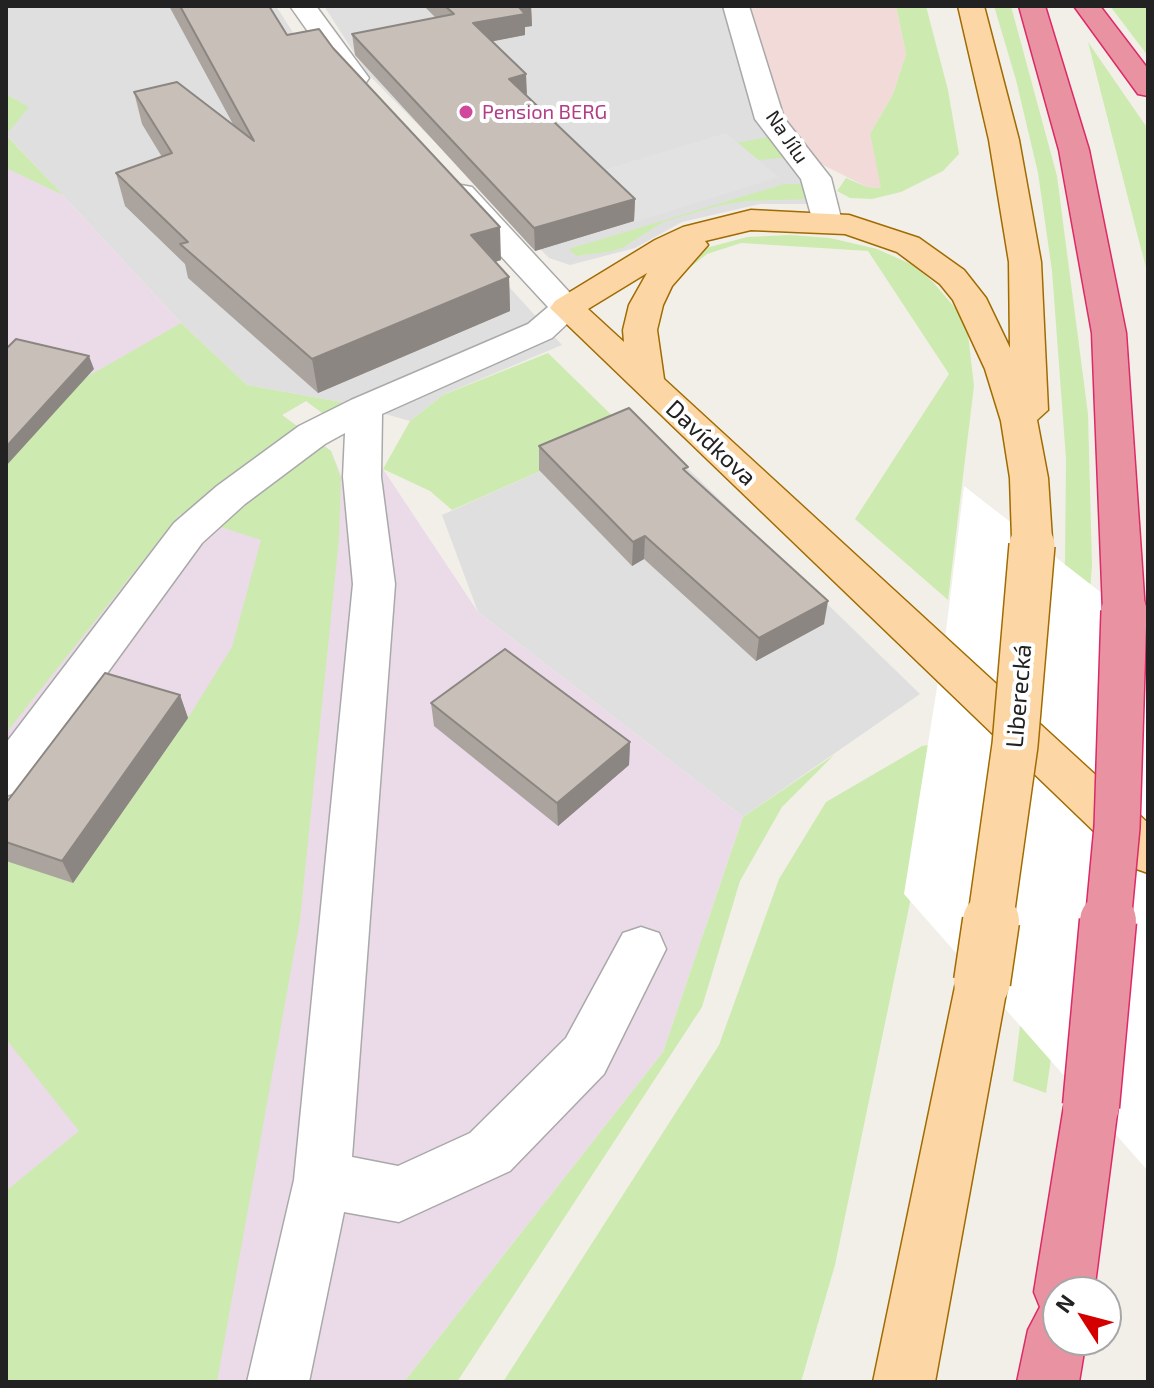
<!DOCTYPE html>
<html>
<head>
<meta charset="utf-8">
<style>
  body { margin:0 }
  #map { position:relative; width:1154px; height:1388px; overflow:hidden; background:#f2efe9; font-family:"Exo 2",sans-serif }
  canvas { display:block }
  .frame { position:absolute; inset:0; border:8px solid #222; pointer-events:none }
  .north { position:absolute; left:1042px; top:1276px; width:80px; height:80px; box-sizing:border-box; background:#fff; border:2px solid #a7a7a7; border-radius:50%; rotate:306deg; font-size:22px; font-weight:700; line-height:32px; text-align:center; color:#222 }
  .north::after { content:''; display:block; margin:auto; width:28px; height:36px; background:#d40000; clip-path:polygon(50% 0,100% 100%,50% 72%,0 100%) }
</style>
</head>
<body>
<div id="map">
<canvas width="1154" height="1388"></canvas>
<div class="frame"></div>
<div class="north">N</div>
</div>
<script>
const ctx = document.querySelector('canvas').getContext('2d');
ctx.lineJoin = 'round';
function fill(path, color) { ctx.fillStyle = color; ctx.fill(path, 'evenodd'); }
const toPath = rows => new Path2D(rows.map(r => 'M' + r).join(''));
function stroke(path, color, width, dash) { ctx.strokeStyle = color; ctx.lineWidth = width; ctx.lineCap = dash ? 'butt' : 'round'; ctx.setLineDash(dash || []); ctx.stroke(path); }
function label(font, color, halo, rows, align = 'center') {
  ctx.font = font + ' "Exo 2",sans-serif'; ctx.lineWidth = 8; ctx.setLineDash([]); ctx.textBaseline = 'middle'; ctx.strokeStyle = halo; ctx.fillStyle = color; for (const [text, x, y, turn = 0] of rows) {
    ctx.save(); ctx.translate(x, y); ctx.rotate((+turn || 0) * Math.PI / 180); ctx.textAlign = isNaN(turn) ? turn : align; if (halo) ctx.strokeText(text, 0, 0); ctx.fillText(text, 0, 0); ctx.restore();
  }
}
const residential = toPath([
  [6,6,276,6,329,89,562,345,443,395,410,421,346,403,247,385,181,323,6,134,28,107,6,94],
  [324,6,746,6,811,159,840,204,760,204,682,222,635,248,570,265,549,258,367,73],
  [643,425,920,694,743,817,478,612,442,515]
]);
const commercial = toPath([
  [746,6,896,6,906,54,893,94,870,134,882,188,867,187,811,159,774,105]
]);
const industrial = toPath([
  [6,134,181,323,247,385,346,403,325,415,306,401,282,415,331,451,342,478,362,477,383,469,478,612,743,817,663,1052,404,1382,6,1382]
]);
const grass = toPath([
  [896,6,926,6,948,90,959,154,943,171,901,192,872,199,850,198,837,191,846,178,867,187,881,188,870,134,893,94,906,54],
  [994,6,1011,6,1057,176,1088,414,1092,566,1077,749,1052,726,1065,560,1066,459,1052,271,1038,173,1016,80],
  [1110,6,1148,6,1148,56],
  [1088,42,1148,129,1148,275,1139,241],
  [6,94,29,107,6,135,63,195,6,168],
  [773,136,792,157,758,160,737,143],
  [784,184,801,184,806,199,747,201,717,206,663,222,622,248,607,252,576,256,569,249],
  [790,235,830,238,877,249,913,265,933,282,956,309,968,334,974,386,948,600,855,519,949,374,868,251,741,243,707,254,688,269,683,267,706,248,747,237],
  [181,323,247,385,346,403,325,415,306,401,282,415,331,451,341,478,339,539,300,920,217,1382,6,1382,6,1191,79,1131,6,1039,6,861,188,718,232,647,261,540,180,514,6,733,6,465,85,378],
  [548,353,629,432,452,510,430,491,383,469,410,421,443,395],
  [943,743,835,1265,801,1382,503,1382,719,1045,779,879,826,802,922,746],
  [834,755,782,807,740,881,702,1007,457,1382,404,1382,663,1052,743,817],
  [1021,1018,1052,1052,1046,1093,1013,1081]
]);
const parking = toPath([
  [726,133,779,177,635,222,586,175]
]);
const pier = toPath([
  [964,486,1148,629,1148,1171,904,894,946,631]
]);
const minor = toPath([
  [290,6,316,6,369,78,365,84,345,84,290,6],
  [723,6,749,6,784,118,831,178,842,222,837,229,815,229,801,179,755,119,723,6],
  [461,185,472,187,584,308,552,338,382,414,381,477,395,584,352,1157,398,1166,470,1133,566,1038,623,933,641,927,659,933,666,949,604,1074,510,1171,399,1222,344,1212,309,1382,247,1382,294,1180,353,584,343,477,345,433,325,444,245,504,202,543,22,790,6,796,6,743,174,523,217,486,299,426,351,400,528,324,548,307,450,201,445,194,450,187,461,185]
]);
const major = toPath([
  [958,6,984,6,1019,140,1041,262,1048,410,1037,420,1048,478,1052,539,1046,549,1032,553,1018,549,1012,539,1010,478,1001,421,985,369,953,300,940,284,897,252,845,234,751,230,705,241,708,245,672,286,663,305,657,330,664,379,1148,823,1148,873,1131,867,550,308,555,301,655,240,683,227,751,210,849,215,919,238,964,270,986,298,1010,348,1009,262,989,140,958,6],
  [647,273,629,305,623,330,624,342,588,309,647,273],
  [982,959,1000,966,1008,982,935,1382,873,1382,956,982,964,966,982,959]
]);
const highway = toPath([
  [1019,6,1045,6,1089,150,1126,333,1145,611,1139,622,1124,626,1109,622,1103,611,1092,333,1059,150,1019,6],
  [1074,6,1100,6,1148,69,1148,96,1138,94,1074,6],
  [1091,1080,1110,1088,1118,1106,1094,1292,1058,1292,1058,1340,1086,1340,1079,1382,1017,1382,1028,1330,1040,1307,1034,1292,1064,1106,1072,1088,1091,1080]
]);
const majorBridgeFar2 = toPath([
  [1031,547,1032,539]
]);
const majorBridgeFar1 = toPath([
  [990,923,1015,745,1032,545]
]);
const majorBridge = toPath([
  [982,982,991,921]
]);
const highwayBridgeFar1 = toPath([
  [1108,923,1117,827,1124,611]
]);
const highwayBridge = toPath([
  [1091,1106,1108,921]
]);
const wall = toPath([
  [169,6,269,6,287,35,333,48,501,260,495,262,509,277,510,311,318,393,188,278,185,264,125,206,116,173,162,157,142,124,134,92,234,126],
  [424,6,531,6,532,26,525,27,525,35,492,41,527,96,635,199,634,221,535,251,355,55,352,34,436,18],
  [539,446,688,473,824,624,756,661,644,559,632,566,539,470],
  [180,695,188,718,73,883,6,861,6,803],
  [431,703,630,742,629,765,558,826,434,726]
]);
const shadedWall = toPath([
  [531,6,532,26,525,27,525,35,474,45,473,23,519,7],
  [526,74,527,95,509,79],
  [635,199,634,221,535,251,534,228],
  [500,227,501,260,473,269,471,235],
  [509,277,510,311,318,393,312,359],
  [89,356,94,369,6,466,6,447],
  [645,536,644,559,632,566,633,542],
  [828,601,824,624,756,661,759,638],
  [180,695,188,718,73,883,62,861],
  [630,742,629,765,558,826,557,803]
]);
const building = toPath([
  [180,6,269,6,287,35,319,29,333,48,500,227,471,235,509,277,312,359,180,244,188,242,116,173,172,153,134,92,177,82,254,141,180,6],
  [445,6,526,6,519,7,525,14,473,23,526,74,509,79,635,199,534,228,352,34,454,14,445,6],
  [16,339,89,356,6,447,6,349,16,339],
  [629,408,688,467,683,469,828,601,759,638,645,536,633,542,539,446,629,408],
  [505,649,630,742,557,803,431,703,505,649],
  [105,673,180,695,62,861,6,842,6,803,105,673]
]);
const markers = [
  [466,112,8,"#d1479c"]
];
const farHotelnames = [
  ["Pension BERG",482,112]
];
const farStreetnames = [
  ["Na Jílu",787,137,56]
];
const streetNames = [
  ["Davídkova",711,443,43],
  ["Liberecká",1019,696,-85]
];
fill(residential, '#e0dfdf');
fill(commercial, '#f2dad9');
fill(industrial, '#ebdbe8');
fill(grass, '#cdebb0');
fill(parking, '#e2e2e2');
fill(pier, '#fff');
stroke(minor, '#a9a9a9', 3);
stroke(major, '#a06b00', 3);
stroke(highway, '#dc2a67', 3);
fill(minor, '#fff');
fill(major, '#fcd6a4');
fill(highway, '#e892a2');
stroke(majorBridgeFar2, '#a06b00', 38, []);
stroke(majorBridgeFar1, '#a06b00', 48, []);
stroke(majorBridge, '#a06b00', 59, []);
stroke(highwayBridgeFar1, '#dc2a67', 48, []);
stroke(highwayBridge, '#dc2a67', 59, []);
stroke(majorBridgeFar2, '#fcd6a4', 36);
stroke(majorBridgeFar1, '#fcd6a4', 45);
stroke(majorBridge, '#fcd6a4', 56);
stroke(highwayBridgeFar1, '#e892a2', 45);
stroke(highwayBridge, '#e892a2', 56);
fill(wall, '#aba49e');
fill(shadedWall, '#8b8681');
fill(building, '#c7bfb8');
stroke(building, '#8b8681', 2);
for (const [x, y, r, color] of markers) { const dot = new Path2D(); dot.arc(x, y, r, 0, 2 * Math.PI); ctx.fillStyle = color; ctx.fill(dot); stroke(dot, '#fff', 3); }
label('20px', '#b23c85', '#fff', farHotelnames, 'left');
label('20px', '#222', '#fff', farStreetnames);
label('24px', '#222', '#fff', streetNames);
</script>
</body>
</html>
